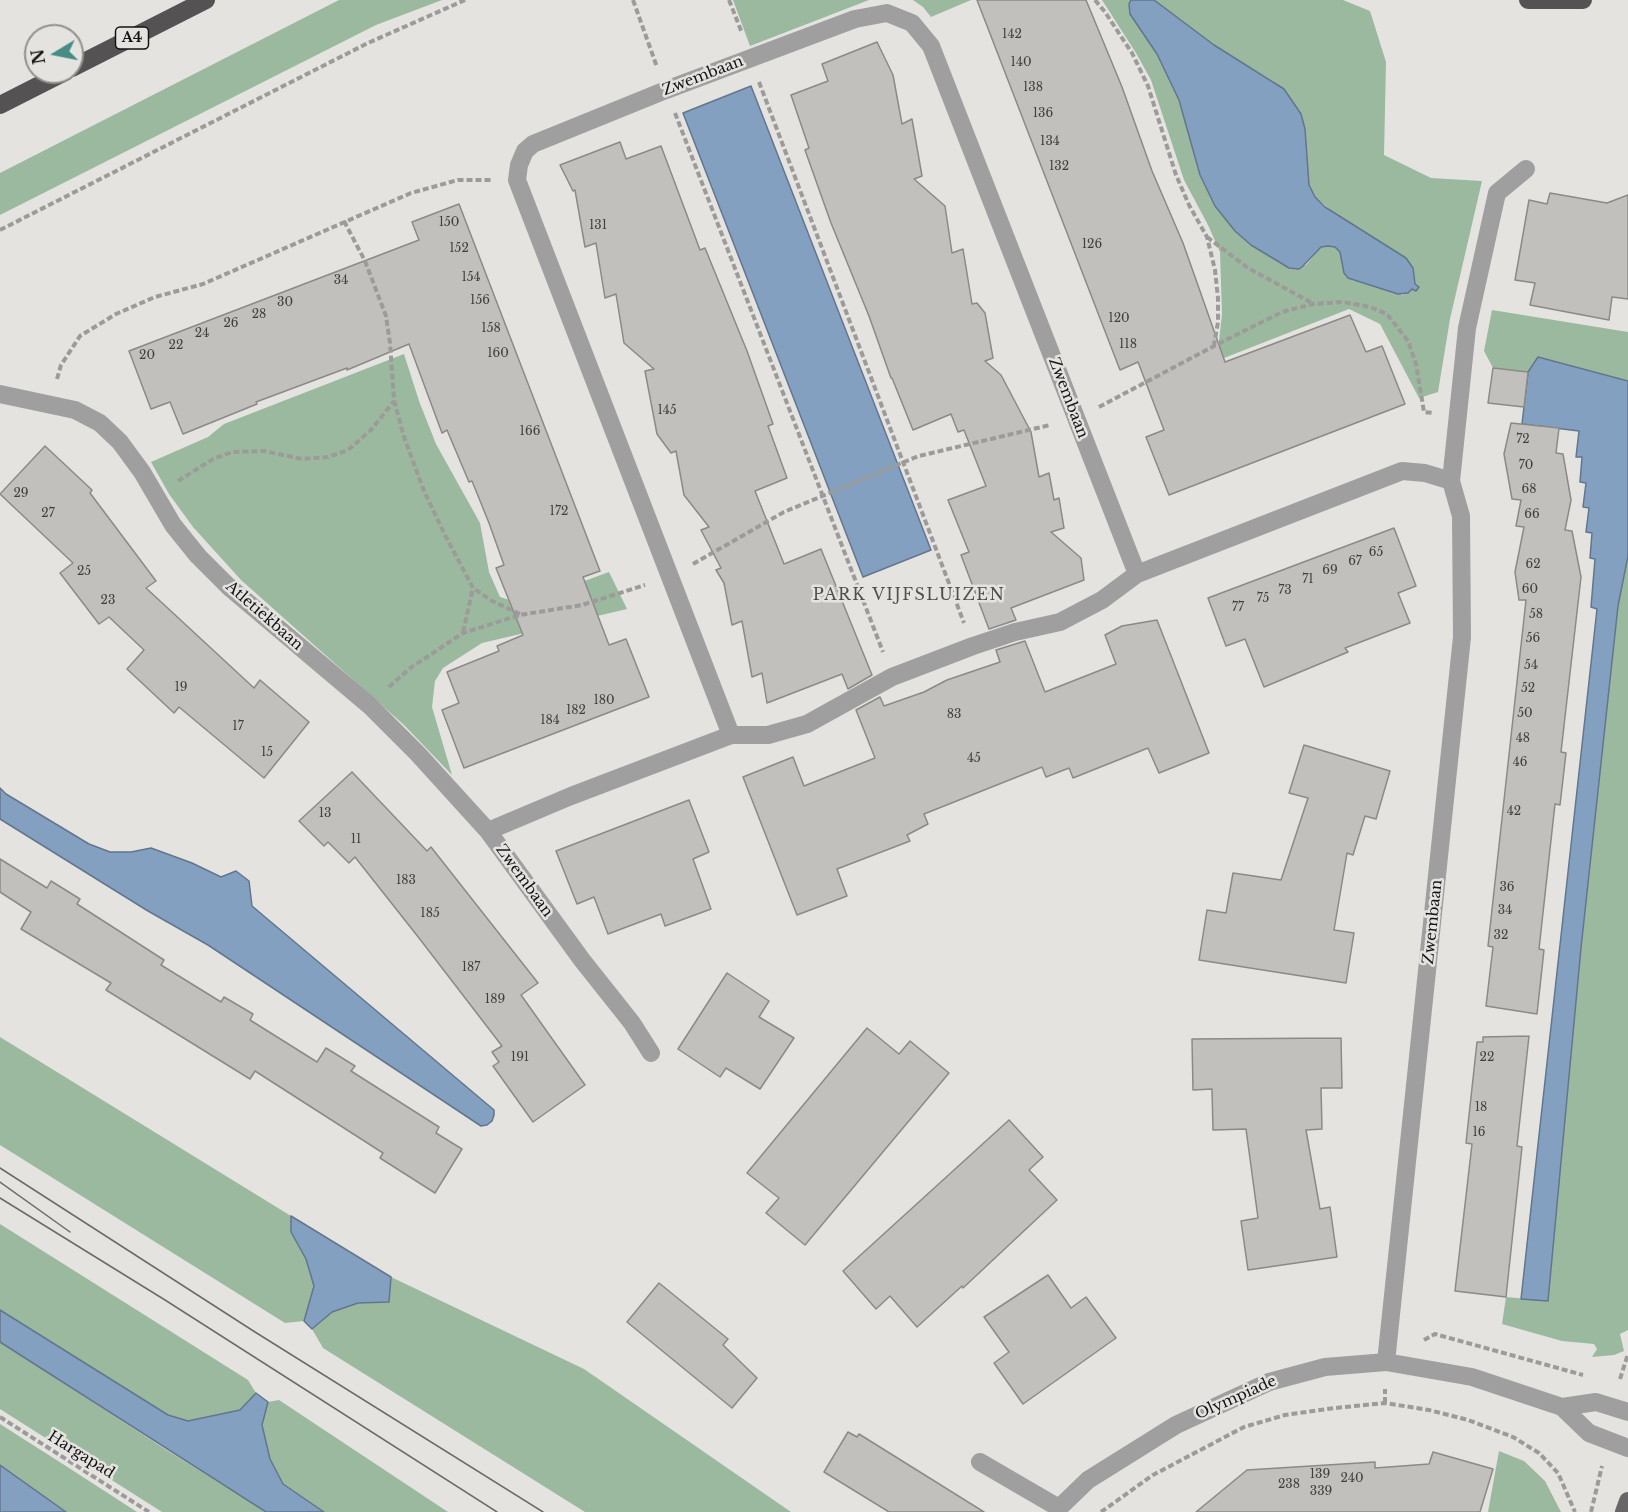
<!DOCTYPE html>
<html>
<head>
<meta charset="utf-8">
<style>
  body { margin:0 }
  #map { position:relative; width:1628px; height:1512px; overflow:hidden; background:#e4e3e0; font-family:"Libre Baskerville",serif }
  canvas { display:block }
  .north { position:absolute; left:24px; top:24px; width:60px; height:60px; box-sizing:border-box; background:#e4e3e0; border:2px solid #91908e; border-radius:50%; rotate:260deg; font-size:16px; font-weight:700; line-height:24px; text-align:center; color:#141413 }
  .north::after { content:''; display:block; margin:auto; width:21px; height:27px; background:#478d85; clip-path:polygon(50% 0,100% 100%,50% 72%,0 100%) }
</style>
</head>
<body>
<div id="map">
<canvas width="1628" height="1512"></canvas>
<div class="north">N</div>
</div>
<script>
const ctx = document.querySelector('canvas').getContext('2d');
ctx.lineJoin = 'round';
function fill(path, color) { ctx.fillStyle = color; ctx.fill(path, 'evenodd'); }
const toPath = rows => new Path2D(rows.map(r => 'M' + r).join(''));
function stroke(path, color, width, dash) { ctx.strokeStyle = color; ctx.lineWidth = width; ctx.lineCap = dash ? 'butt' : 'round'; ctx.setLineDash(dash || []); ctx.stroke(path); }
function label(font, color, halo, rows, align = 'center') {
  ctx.font = font + ' "Libre Baskerville",serif'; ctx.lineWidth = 5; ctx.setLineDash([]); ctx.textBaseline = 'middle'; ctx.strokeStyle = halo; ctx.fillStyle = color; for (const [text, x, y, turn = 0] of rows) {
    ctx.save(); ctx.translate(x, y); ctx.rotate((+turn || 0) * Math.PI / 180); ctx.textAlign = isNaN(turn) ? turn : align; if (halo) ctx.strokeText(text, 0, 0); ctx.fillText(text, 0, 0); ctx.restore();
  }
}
const green = toPath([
  [339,0,442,0,376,25,0,215,0,173],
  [733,0,869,0,750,46],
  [913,0,971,0,931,17,923,7],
  [1102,0,1131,0,1129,5,1130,14,1157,54,1179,100,1200,176,1215,206,1235,231,1251,245,1294,269,1306,265,1321,247,1335,247,1340,252,1344,273,1354,281,1361,281,1403,295,1412,288,1415,281,1315,197,1309,185,1305,129,1273,81,1214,45,1154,0,1343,0,1370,11,1386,62,1384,155,1431,178,1482,181,1450,319,1438,392,1419,398,1380,324,1349,309,1224,358,1218,350,1222,314,1220,252,1208,225,1184,180,1151,80,1136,53],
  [1492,310,1628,332,1628,381,1539,357,1528,372,1493,368,1484,351],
  [404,354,419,401,436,444,480,523,489,572,500,597,522,604,609,572,627,609,482,643,443,668,435,681,432,707,452,775,404,725,241,580,193,527,169,494,151,462,208,437,224,424],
  [1628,556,1628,1330,1620,1334,1624,1351,1614,1355,1592,1357,1597,1349,1594,1344,1562,1341,1502,1324,1506,1297,1548,1301,1581,948,1618,606],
  [0,1037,291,1216,291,1232,306,1259,314,1286,304,1321,285,1323,0,1145],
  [0,1224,248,1380,256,1393,240,1410,188,1421,168,1415,0,1310],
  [391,1277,584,1369,791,1512,585,1512,323,1348,312,1329,332,1312,358,1303,389,1302],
  [0,1342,165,1449,266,1512,162,1512,0,1409],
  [279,1400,448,1512,324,1512,283,1484,270,1459,262,1425,268,1402],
  [0,1424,69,1468,137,1512,66,1512,0,1465],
  [1499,1451,1524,1461,1545,1481,1561,1512,1488,1512]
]);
const water = toPath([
  [1131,0,1154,0,1214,45,1284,89,1301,114,1305,129,1309,185,1315,197,1325,207,1406,258,1413,268,1415,284,1419,287,1416,291,1412,289,1408,293,1398,294,1348,278,1344,273,1340,252,1335,247,1328,246,1321,247,1303,266,1299,269,1289,268,1251,245,1235,231,1215,206,1200,175,1179,100,1157,54,1130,14,1129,4,1131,0],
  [751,86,931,550,863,577,683,113,751,86],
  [1538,357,1628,381,1628,556,1618,606,1581,948,1548,1301,1521,1299,1597,609,1591,607,1595,559,1590,558,1592,533,1586,532,1589,508,1583,507,1586,483,1580,482,1582,457,1576,457,1579,431,1522,424,1528,372,1538,357],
  [0,788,6,794,89,844,110,852,131,852,151,848,192,863,221,877,236,871,249,881,252,906,494,1110,494,1115,492,1121,487,1125,481,1126,208,945,148,911,0,819,0,788],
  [291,1216,391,1277,389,1302,358,1303,332,1312,312,1329,304,1321,314,1286,306,1259,291,1232,291,1216],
  [0,1310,168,1415,188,1421,240,1410,256,1393,268,1402,262,1425,270,1459,283,1484,324,1512,266,1512,0,1342,0,1310],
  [0,1465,66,1512,0,1512,0,1465]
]);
const building = toPath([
  [977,0,1086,0,1122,87,1152,171,1183,243,1225,362,1350,315,1366,352,1382,346,1405,404,1169,495,1146,437,1164,430,1138,362,1120,370,977,0],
  [877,42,893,75,902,124,912,119,922,176,914,179,945,206,952,253,963,249,972,304,977,303,985,313,993,358,985,361,1001,375,1031,432,1039,477,1049,473,1054,500,1059,498,1064,528,1051,532,1081,558,1084,580,1011,608,1016,620,989,629,961,555,969,552,948,500,986,486,964,430,958,432,951,414,913,430,892,378,891,378,869,316,831,223,805,150,809,148,791,95,828,81,822,64,877,42],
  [620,142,626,159,661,146,700,250,705,248,747,351,773,424,768,426,787,478,755,491,784,564,821,549,872,675,848,689,842,674,767,703,762,673,752,677,742,621,732,625,724,583,716,570,721,568,701,530,709,527,684,495,676,451,671,453,657,434,645,371,654,369,624,343,616,294,605,298,596,243,585,247,575,190,573,191,560,165,620,142],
  [1550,193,1607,203,1628,195,1628,299,1612,297,1609,320,1530,305,1535,283,1515,280,1529,200,1547,204,1550,193],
  [459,204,600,571,583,577,609,645,626,639,649,697,464,768,442,710,459,703,447,672,499,651,497,646,523,635,496,568,504,565,489,523,472,481,469,482,447,430,442,433,409,344,347,370,347,368,256,402,257,404,183,434,170,402,151,409,129,351,419,240,412,222,459,204],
  [1493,368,1528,372,1524,407,1488,403,1493,368],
  [1511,423,1559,428,1556,453,1563,454,1571,500,1565,530,1572,531,1581,577,1561,752,1566,753,1560,805,1555,804,1539,949,1544,950,1537,1014,1486,1006,1493,947,1488,946,1526,600,1519,600,1515,572,1524,527,1516,526,1521,500,1512,499,1504,454,1511,423],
  [45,446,92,490,90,493,156,581,146,588,254,688,260,680,309,722,264,778,179,707,174,713,127,669,144,650,109,617,99,624,60,573,73,563,0,494,45,446],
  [1394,528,1416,586,1398,593,1410,623,1345,648,1348,652,1264,687,1245,639,1226,646,1208,598,1394,528],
  [1157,620,1209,753,1159,773,1148,748,1073,778,1069,768,1046,777,1042,767,924,814,928,824,907,835,910,841,837,869,847,896,797,915,743,777,793,757,804,786,875,758,856,710,880,697,884,706,924,692,947,680,1000,662,996,650,1025,641,1045,692,1116,664,1105,635,1122,626,1157,620],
  [1304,745,1390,771,1376,819,1365,816,1353,855,1347,853,1334,930,1354,933,1346,983,1199,960,1207,910,1226,913,1233,873,1281,880,1308,798,1289,793,1304,745],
  [352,772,427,851,431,847,538,983,521,995,585,1085,533,1122,493,1066,499,1062,492,1052,502,1046,419,938,355,857,349,863,328,842,324,846,299,821,352,772],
  [689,800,709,852,693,859,711,909,665,926,661,914,608,934,594,897,577,904,556,851,689,800],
  [0,859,47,888,51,881,80,899,77,904,164,960,161,965,221,1002,224,997,253,1014,250,1020,317,1062,326,1048,355,1066,351,1071,439,1127,436,1133,462,1149,435,1193,380,1158,383,1153,255,1071,250,1079,161,1024,106,990,111,983,21,929,31,912,0,892,0,859],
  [727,973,769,1001,759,1017,794,1038,760,1089,726,1068,720,1077,678,1049,727,973],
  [867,1028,899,1054,910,1041,949,1073,805,1245,766,1213,779,1198,747,1173,867,1028],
  [1529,1036,1517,1146,1522,1147,1506,1297,1455,1291,1472,1144,1466,1143,1477,1042,1483,1042,1483,1037,1529,1036],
  [1341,1038,1342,1088,1321,1088,1322,1129,1306,1130,1320,1209,1330,1207,1337,1257,1248,1270,1241,1221,1258,1218,1246,1129,1213,1130,1212,1089,1193,1090,1192,1039,1341,1038],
  [1009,1120,1043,1157,1029,1170,1057,1200,963,1288,962,1286,917,1327,890,1296,876,1309,843,1271,1009,1120],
  [1048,1275,1071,1308,1086,1297,1116,1338,1023,1404,994,1363,1009,1352,984,1317,1048,1275],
  [659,1283,728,1339,723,1345,757,1378,732,1408,627,1322,659,1283],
  [848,1432,857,1437,859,1434,984,1512,889,1512,824,1472,848,1432],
  [1433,1452,1493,1469,1480,1512,1196,1512,1247,1470,1375,1462,1375,1468,1429,1464,1433,1452]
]);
const path = toPath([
  [633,0,657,67],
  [729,0,742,33],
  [1095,0,1105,12,1132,53,1148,86,1176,175,1189,205,1207,237,1215,270,1218,298,1218,322,1214,345],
  [759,82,964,623],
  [675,113,883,652],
  [344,221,365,261,386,316,390,343,394,400,404,437,424,491,445,535,473,588,492,601,520,614],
  [0,230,368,43,465,0],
  [1207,237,1248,268,1312,303],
  [57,379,61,365,80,336,116,314,155,297,203,284,411,193,458,180,492,180],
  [1099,407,1214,346,1282,312,1313,304,1343,302,1370,307,1387,314,1408,341,1416,364,1424,412,1433,413],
  [178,481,213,459,232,452,264,451,302,459,328,457,348,450,371,430,394,401],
  [693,564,784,512,899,464,919,456,1050,425],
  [463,632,473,588],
  [389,687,409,669,463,633,520,615,582,605,645,585],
  [1424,1340,1435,1334,1583,1375],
  [1620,1379,1628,1354],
  [1385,1403,1385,1389],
  [0,1417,149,1512],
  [1101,1512,1153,1475,1244,1427,1285,1415,1335,1408,1385,1403,1429,1410,1468,1420,1513,1437,1539,1453,1558,1473,1575,1512],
  [1591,1512,1602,1466]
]);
const minor = toPath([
  [0,394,75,410,100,423,120,442,142,472,173,525,198,556,228,586,369,705,418,754,488,831],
  [1451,481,1467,328,1497,193,1526,169],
  [731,735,768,735,807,724,892,677,973,646,1015,632,1060,622,1102,600,1137,574],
  [651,1053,632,1023,582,960,488,831,571,796,731,735,517,180,519,165,525,151,533,144,666,90,855,19,887,13,912,23,931,46,1137,574,1402,471,1425,473,1451,481,1461,516,1462,637,1386,1362],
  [1562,1407,1596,1402,1628,1412],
  [980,1462,1059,1508,1088,1480,1176,1425,1269,1382,1325,1367,1386,1362,1472,1377,1562,1407,1589,1433,1628,1448]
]);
const major = toPath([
  [1624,1512,1628,1501]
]);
const highway = toPath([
  [1528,0,1583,0],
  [72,68,206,0],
  [0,105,65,72]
]);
const tram = toPath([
  [0,1168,255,1332,543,1512],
  [0,1182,70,1232],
  [0,1198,165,1300,497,1512]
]);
const numberNames = [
  ["142",1012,35],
  ["140",1021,63],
  ["138",1033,88],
  ["136",1043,114],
  ["134",1050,142],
  ["132",1059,167],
  ["150",449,223],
  ["131",598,226],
  ["126",1092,245],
  ["152",459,249],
  ["154",471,278],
  ["34",341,281],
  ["156",480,301],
  ["30",285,303],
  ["28",259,315],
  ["120",1119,319],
  ["26",231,324],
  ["158",491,329],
  ["24",202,334],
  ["118",1128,345],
  ["22",176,346],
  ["160",498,354],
  ["20",147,356],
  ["145",667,411],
  ["166",530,432],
  ["72",1523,440],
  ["70",1526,466],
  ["68",1529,490],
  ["29",21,494],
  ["172",559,512],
  ["27",48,514],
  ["66",1532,515],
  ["65",1376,553],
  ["67",1355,562],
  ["62",1533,565],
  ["69",1330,571],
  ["25",84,572],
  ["71",1308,580],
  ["60",1530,590],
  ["73",1285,591],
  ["75",1263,599],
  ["23",108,601],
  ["77",1238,608],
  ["58",1536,615],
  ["56",1533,639],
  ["54",1531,666],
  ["19",181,688],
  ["52",1528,689],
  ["180",604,701],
  ["182",576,711],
  ["50",1525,714],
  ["83",954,715],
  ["184",550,721],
  ["17",238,727],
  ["48",1523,739],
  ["15",267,753],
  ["45",974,759],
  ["46",1520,763],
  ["42",1514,812],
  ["13",325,814],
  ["11",356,840],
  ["183",406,881],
  ["36",1507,888],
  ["34",1505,911],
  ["185",430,914],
  ["32",1501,936],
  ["187",471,968],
  ["189",495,1000],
  ["191",520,1058],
  ["22",1487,1058],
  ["18",1481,1108],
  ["16",1479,1133],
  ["139",1320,1475],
  ["240",1352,1479],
  ["238",1289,1485],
  ["339",1321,1492]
];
const shields = [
  [132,38,33]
];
const shieldNames = [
  ["A4",132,38]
];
const streetNames = [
  ["Zwembaan",703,76,-21],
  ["Zwembaan",1068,398,69],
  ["Atletiekbaan",264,616,41],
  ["Zwembaan",524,881,54],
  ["Zwembaan",1433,922,-84],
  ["Olympiade",1236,1398,-24],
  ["Hargapad",81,1455,32]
];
const neighbourhoodNames = [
  ["PARK VIJFSLUIZEN",909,595]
];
fill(green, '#9bb99e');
fill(water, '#84a0c1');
stroke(water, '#62768d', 1.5);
fill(building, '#c1c0bd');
stroke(building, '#8b8a87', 1.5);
stroke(path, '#9c9b99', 4, [6, 3]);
stroke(minor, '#a09f9f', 18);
stroke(major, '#696667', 18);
stroke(highway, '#555253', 18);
stroke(tram, '#6b6b69', 1.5);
label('12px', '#3f3f3e', null, numberNames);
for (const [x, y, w] of shields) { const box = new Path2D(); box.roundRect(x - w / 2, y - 11, w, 22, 4.5); ctx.fillStyle = '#e4e3e0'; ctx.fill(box); stroke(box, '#141413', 1.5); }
label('bold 14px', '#141413', null, shieldNames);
label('15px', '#141413', '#e4e3e0', streetNames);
ctx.letterSpacing = '1.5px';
label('16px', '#504f4d', '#e4e3e0', neighbourhoodNames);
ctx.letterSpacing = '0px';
</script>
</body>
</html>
